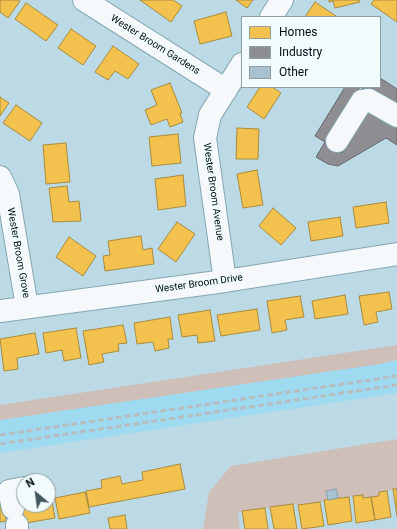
<!DOCTYPE html>
<html>
<head>
<meta charset="utf-8">
<style>
  body { margin:0 }
  #map { position:relative; width:397px; height:529px; overflow:hidden; background:#bcdae6; font-family:Roboto,sans-serif }
  canvas { display:block }
  .legend { position:absolute; left:241px; top:16px; width:140px; height:72px; box-sizing:border-box; background:#f2fbfe; border:1px solid #919da1; margin:0; padding:5px 7px; list-style:none; font-size:12px; color:#000f16 }
  .legend li { display:flex; align-items:center; gap:8px; height:20px }
  .legend b { width:20px; border:1px solid #919da1 }
  .north { position:absolute; left:16px; top:473px; width:40px; height:40px; box-sizing:border-box; background:#f2fbfe; border:1px solid #919da1; border-radius:50%; rotate:331deg; font-size:11px; font-weight:700; line-height:16px; text-align:center; color:#000f16 }
  .north::after { content:''; display:block; margin:auto; width:14px; height:18px; background:#42565f; clip-path:polygon(50% 0,100% 100%,50% 72%,0 100%) }
</style>
</head>
<body>
<div id="map">
<canvas width="397" height="529"></canvas>
<ul class="legend">
<li><b style="height:11px;background:#f2c14e"></b>Homes</li>
<li><b style="height:11px;background:#8d8d92"></b>Industry</li>
<li><b style="height:11px;background:#a7c1d1"></b>Other</li>
</ul>
<div class="north">N</div>
</div>
<script>
const ctx = document.querySelector('canvas').getContext('2d');
ctx.lineJoin = 'round';
function fill(path, color) { ctx.fillStyle = color; ctx.fill(path, 'evenodd'); }
const toPath = rows => new Path2D(rows.map(r => 'M' + r).join(''));
function stroke(path, color, width, dash) { ctx.strokeStyle = color; ctx.lineWidth = width; ctx.lineCap = dash ? 'butt' : 'round'; ctx.setLineDash(dash || []); ctx.stroke(path); }
function label(font, color, halo, rows, align = 'center') {
  ctx.font = font + ' Roboto,sans-serif'; ctx.lineWidth = 4; ctx.setLineDash([]); ctx.textBaseline = 'middle'; ctx.strokeStyle = halo; ctx.fillStyle = color; for (const [text, x, y, turn = 0] of rows) {
    ctx.save(); ctx.translate(x, y); ctx.rotate((+turn || 0) * Math.PI / 180); ctx.textAlign = isNaN(turn) ? turn : align; if (halo) ctx.strokeText(text, 0, 0); ctx.fillText(text, 0, 0); ctx.restore();
  }
}
const built = toPath([
  [397,360,397,393,0,453,0,420]
]);
const green = toPath([
  [397,345,397,360,380,364,0,420,0,405],
  [397,439,397,489,379,492,379,496,363,498,362,495,338,498,336,489,327,491,328,500,320,502,298,505,293,504,238,512,240,529,203,529,209,492,231,466]
]);
const homes = toPath([
  [0,0,18,0,20,1,8,18,0,12,0,0],
  [140,0,173,0,182,6,171,22,140,0],
  [236,0,253,0,247,8,236,0],
  [329,0,359,0,360,2,335,8,333,1,329,2,329,0],
  [374,0,397,0,397,22,371,4,374,0],
  [315,2,336,16,335,17,305,17,315,2],
  [26,3,58,25,46,41,15,19,26,3],
  [226,12,232,36,200,44,194,21,226,12],
  [71,29,96,46,83,65,58,48,71,29],
  [113,46,139,64,128,79,115,71,108,80,95,72,113,46],
  [170,83,182,113,180,113,183,122,170,127,167,119,151,125,145,110,157,105,151,90,170,83],
  [260,87,272,87,281,93,264,119,247,107,260,87],
  [0,97,9,103,0,116,0,97],
  [16,105,42,123,30,141,3,123,16,105],
  [237,128,259,129,258,159,236,159,237,128],
  [178,134,181,163,152,166,149,137,178,134],
  [66,143,70,182,46,184,43,145,66,143],
  [257,170,263,205,243,208,237,174,257,170],
  [183,175,186,206,158,210,155,179,183,175],
  [67,186,69,202,79,201,81,221,53,222,49,188,67,186],
  [386,202,389,223,356,228,353,207,386,202],
  [273,208,296,228,281,245,259,226,273,208],
  [340,217,343,236,311,241,308,222,340,217],
  [177,222,195,234,176,262,158,249,177,222],
  [141,236,143,250,152,248,154,264,105,271,103,256,110,255,108,241,141,236],
  [69,237,96,256,83,276,56,257,69,237],
  [389,292,392,309,376,312,378,322,364,325,359,296,389,292],
  [345,295,348,314,315,319,312,301,345,295],
  [300,296,304,317,285,320,287,330,272,333,267,301,300,296],
  [257,309,260,330,221,336,217,315,257,309],
  [210,310,215,341,198,343,197,335,182,337,178,315,210,310],
  [170,317,173,339,168,339,169,348,155,351,153,342,137,344,134,323,170,317],
  [123,325,127,343,118,344,119,351,102,354,104,362,89,365,83,331,123,325],
  [76,328,81,358,64,361,62,350,46,353,43,333,76,328],
  [35,333,39,354,17,358,18,369,4,371,0,339,35,333],
  [180,464,185,489,89,507,86,491,102,488,101,480,120,476,122,484,143,480,142,472,180,464],
  [393,489,397,489,397,516,393,489],
  [387,491,391,517,375,520,371,497,379,496,379,492,387,491],
  [85,492,90,513,59,519,55,498,85,492],
  [363,495,363,498,371,497,375,520,356,523,353,496,363,495],
  [349,497,352,521,328,525,324,500,349,497],
  [48,501,52,501,55,518,9,526,6,509,29,505,48,505,48,501],
  [320,502,324,526,302,529,298,505,320,502],
  [3,503,6,521,0,522,0,504,3,503],
  [293,504,297,529,274,529,270,507,293,504],
  [265,508,268,529,245,529,242,511,265,508],
  [125,515,127,529,110,529,108,518,125,515]
]);
const industry = toPath([
  [380,78,397,89,397,110,360,87,380,87,380,78],
  [345,87,360,87,325,142,315,136,345,87],
  [368,110,397,127,397,145,386,138,338,166,328,164,316,157,325,142,342,153,368,110]
]);
const building = toPath([
  [336,489,338,498,328,500,326,491,336,489]
]);
const minor = toPath([
  [84,0,226,90],
  [271,17,282,0],
  [337,141,362,101,369,100,397,116],
  [0,177,8,194,27,307],
  [225,281,205,138,210,115,242,64],
  [0,311,225,281,397,254],
  [13,508,9,491,24,488],
  [17,525,17,529]
]);
const rail = toPath([
  [0,435,397,376],
  [0,444,397,385]
]);
const streetNames = [
  ["Wester Broom Gardens",155,45,32],
  ["Wester Broom Avenue",213,192,82],
  ["Wester Broom Grove",18,253,80],
  ["Wester Broom Drive",199,284,-8]
];
fill(built, '#9edaf0');
fill(green, '#cebfb9');
fill(homes, '#f2c14e');
stroke(homes, '#a98c3d', 1);
fill(industry, '#8d8d92');
stroke(industry, '#63676d', 1);
fill(building, '#a7c1d1');
stroke(building, '#86a1b0', 1);
stroke(minor, '#84a7b2', 24);
stroke(minor, '#f5f9fb', 22);
stroke(rail, '#b6bec1', 3, [6, 3]);
label('10px', '#000f16', '#f2fbfe', streetNames);
</script>
</body>
</html>
